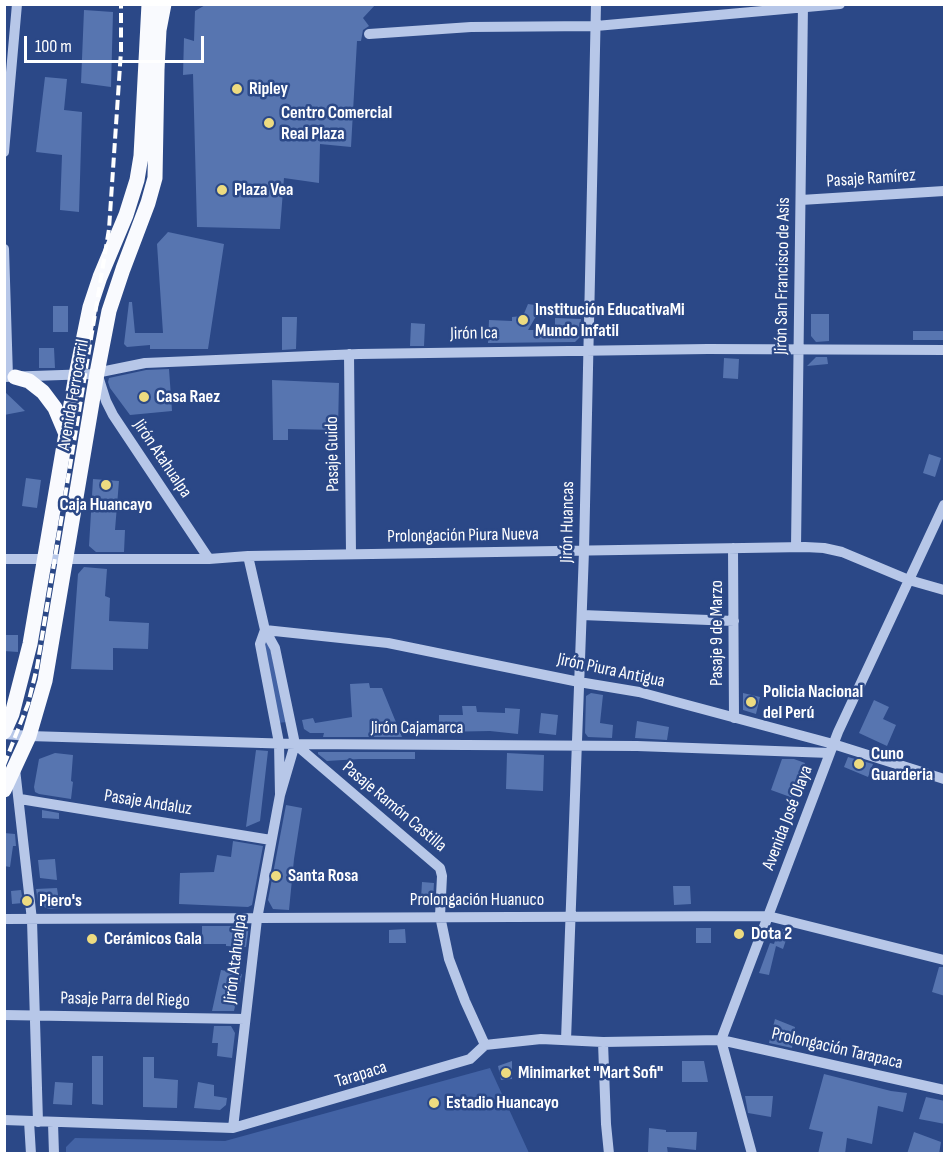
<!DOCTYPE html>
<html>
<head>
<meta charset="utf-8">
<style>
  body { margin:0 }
  #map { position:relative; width:949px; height:1158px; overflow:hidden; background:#2b4887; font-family:"Sofia Sans Condensed",sans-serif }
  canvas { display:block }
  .frame { position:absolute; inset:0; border:6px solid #fff; pointer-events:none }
  .scale { position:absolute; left:24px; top:36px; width:180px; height:27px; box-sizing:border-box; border:3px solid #fff; border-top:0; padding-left:8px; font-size:18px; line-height:21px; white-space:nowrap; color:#fff; -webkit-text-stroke:4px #2b4887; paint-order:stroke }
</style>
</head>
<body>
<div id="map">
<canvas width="949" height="1158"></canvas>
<div class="frame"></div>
<div class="scale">100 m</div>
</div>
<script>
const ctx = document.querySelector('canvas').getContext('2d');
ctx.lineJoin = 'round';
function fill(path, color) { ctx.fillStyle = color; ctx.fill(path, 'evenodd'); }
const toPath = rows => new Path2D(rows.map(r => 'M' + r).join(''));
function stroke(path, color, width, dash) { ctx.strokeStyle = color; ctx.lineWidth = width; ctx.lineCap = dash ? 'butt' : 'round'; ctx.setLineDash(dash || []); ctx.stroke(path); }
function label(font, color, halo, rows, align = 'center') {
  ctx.font = font + ' "Sofia Sans Condensed",sans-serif'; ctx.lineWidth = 5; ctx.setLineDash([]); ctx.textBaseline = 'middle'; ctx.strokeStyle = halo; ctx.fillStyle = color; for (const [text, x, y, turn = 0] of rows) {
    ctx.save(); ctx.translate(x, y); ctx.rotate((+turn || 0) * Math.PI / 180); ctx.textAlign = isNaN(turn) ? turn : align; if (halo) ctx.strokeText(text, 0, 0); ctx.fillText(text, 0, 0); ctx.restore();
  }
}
const green = toPath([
  [268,639,287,722,277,723,264,653,266,640],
  [490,1068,529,1153,66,1153,66,1147,75,1138,225,1141]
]);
const building = toPath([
  [207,4,376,4,363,18,369,26,363,30,361,41,357,41,351,147,320,144,319,183,284,178,280,229,197,227,193,74,183,75,184,38,194,41,195,11],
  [84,10,113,12,111,87,81,83],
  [45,77,67,79,64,110,82,112,79,212,60,210,62,155,36,152],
  [168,232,224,244,208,349,150,349,150,345,127,347,124,344,129,302,132,302,135,333,163,333,157,244],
  [528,304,542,306,528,330,555,330,555,318,581,319,580,337,575,342,488,343,489,320,512,321,512,317,523,316],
  [53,306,68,306,68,332,53,332],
  [811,314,829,314,829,341,816,342,811,336],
  [282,317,297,317,296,349,282,350],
  [411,323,425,324,424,346,410,346],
  [913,331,945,331,945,340,913,340],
  [39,348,54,348,55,368,39,368],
  [816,357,827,357,828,364,807,366],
  [724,358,739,359,738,379,723,378],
  [169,369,172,411,130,415,110,388,108,382,109,378,146,370],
  [272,380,339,383,338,430,288,429,288,440,273,440],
  [4,391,25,411,4,415],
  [929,454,941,458,935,477,923,473],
  [26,478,41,480,37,508,22,506],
  [93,479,119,481,115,530,125,530,124,552,96,552,89,546],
  [84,567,107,569,105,596,110,598,109,621,149,623,148,649,113,648,113,670,71,669,78,574],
  [4,635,18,635,18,652,4,651],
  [369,683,370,688,382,688,402,737,323,737,324,733,310,733,304,729,302,720,313,718,315,723,352,717,350,684],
  [591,693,603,695,600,723,613,725,612,738,588,737,585,733,586,696],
  [743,693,760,697,756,714,743,710],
  [874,700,889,707,883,719,896,725,887,746,859,733],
  [462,706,476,706,477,712,505,713,505,708,520,709,518,734,490,731,439,732,439,715,463,715],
  [541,713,558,715,556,735,539,733],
  [637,721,669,727,667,740,635,738],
  [256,750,268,751,260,821,246,827],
  [318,752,415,752,415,759,359,759,327,761,318,754],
  [55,753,73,755,71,781,73,782,71,799,39,794,35,792,34,787,39,759],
  [507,753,544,755,543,791,506,789],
  [848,757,873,764,868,777,844,767],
  [782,759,794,759,805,763,793,798,771,790],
  [286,805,302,808,294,859,289,910,273,909,268,900],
  [42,810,59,813,59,819,42,818],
  [4,833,15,834,16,846,13,846,10,867,4,866],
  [233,841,263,846,252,905,248,907,179,904,180,873,214,872,217,855,231,857],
  [55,859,57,880,40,878,38,860],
  [422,882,434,883,433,899,421,899],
  [673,886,690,886,691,904,674,905],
  [57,888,60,908,49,909,44,907,42,902,38,902,36,889],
  [21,890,23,903,12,904,11,891],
  [202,926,249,926,246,947,226,946,226,944,202,944],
  [696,928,711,928,711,943,696,943],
  [779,928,789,931,783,949,776,946,769,975,759,973,770,943,774,944],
  [405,929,406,943,389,943,389,930],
  [939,967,945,967,945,996,932,992],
  [221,970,242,974,234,1011,212,1011],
  [775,1019,795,1027,792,1048,769,1043],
  [214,1026,231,1026,235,1033,232,1058,217,1056,218,1043,212,1043],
  [92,1056,103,1056,103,1105,92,1104],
  [143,1057,154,1057,154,1078,178,1080,177,1108,143,1107],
  [512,1061,512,1079,501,1080,498,1066],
  [682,1061,704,1061,708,1082,682,1082],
  [824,1074,891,1091,907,1093,903,1112,878,1106,872,1144,847,1138,845,1154,818,1154,823,1132,809,1129],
  [55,1082,73,1083,72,1105,53,1104],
  [198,1082,214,1085,214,1096,227,1098,226,1105,220,1110,194,1108],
  [745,1096,773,1096,771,1117,748,1113],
  [926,1097,945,1101,945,1124,919,1119],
  [649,1128,666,1130,666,1132,697,1132,696,1150,667,1147,668,1154,648,1152],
  [914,1132,941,1142,939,1154,907,1154]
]);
const minor = toPath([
  [369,34,471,27,596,26,840,4],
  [4,152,17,4],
  [801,200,944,191],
  [4,249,8,377],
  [349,354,351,554],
  [98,376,106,401,113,415,209,559],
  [4,377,91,374,145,363,359,354,708,349,944,350],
  [796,547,803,4],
  [733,548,734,718],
  [4,559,209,559,248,556,805,547,824,548,842,552,909,580,944,590],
  [582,615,734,621],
  [4,734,29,736,295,744,637,746,830,753],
  [295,744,440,868,442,876,440,916,449,959,465,1001,485,1045],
  [15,769,32,920,38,1122],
  [280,795,279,743,260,644,265,630,388,643,579,682,639,692,833,744,944,779],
  [20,799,271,840],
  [4,919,768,916,944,960],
  [4,1015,245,1019],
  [566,1040,584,551,596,4],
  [603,1042,606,1124,609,1154],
  [4,1120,233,1128,470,1059,485,1045,541,1039,603,1042,721,1040,944,1090],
  [29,1121,31,1154],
  [53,1123,54,1154],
  [233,1128,257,919,280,795,295,744,275,648,265,630,248,556],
  [752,1154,721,1040,838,732,944,505]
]);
const major = toPath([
  [15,377,29,381,43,392,55,408,66,434],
  [4,732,12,714,30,644,76,375,90,307,100,277,126,215,137,180,141,156,149,4],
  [4,790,29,736,45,681,97,373,109,311,123,269,148,203,155,178,157,70,159,30,164,4]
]);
const rail = toPath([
  [4,765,28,704,37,667,109,229,121,51,121,4]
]);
const markers = [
  [237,89,6,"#eddb80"],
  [269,123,6,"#eddb80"],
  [222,190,6,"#eddb80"],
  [523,320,6,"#eddb80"],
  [144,397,6,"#eddb80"],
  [106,485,6,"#eddb80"],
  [751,702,6,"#eddb80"],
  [859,764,6,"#eddb80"],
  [276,876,6,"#eddb80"],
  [27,901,6,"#eddb80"],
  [739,934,6,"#eddb80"],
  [92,939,6,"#eddb80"],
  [506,1073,6,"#eddb80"],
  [434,1103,6,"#eddb80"]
];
const poiNames = [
  ["Ripley",249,89],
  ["Centro Comercial",281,113],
  ["Real Plaza",281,134],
  ["Plaza Vea",234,190],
  ["Institución EducativaMi",535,310],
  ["Mundo Infatil",535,331],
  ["Casa Raez",156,397],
  ["Caja Huancayo",106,505,"center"],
  ["Policia Nacional",763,692],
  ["del Perú",763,713],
  ["Cuno",871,754],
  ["Guarderia",871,775],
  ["Santa Rosa",288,876],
  ["Piero's",39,901],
  ["Dota 2",751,934],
  ["Cerámicos Gala",104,939],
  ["Minimarket \"Mart Sofi\"",518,1073],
  ["Estadio Huancayo",446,1103]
];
const streetNames = [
  ["Pasaje Ramírez",871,179,-4],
  ["Jirón San Francisco de Asis",783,276,-89],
  ["Jirón Ica",474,334,-1],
  ["Avenida Ferrocarril",74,395,-80],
  ["Pasaje Guido",333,454,-91],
  ["Jirón Atahualpa",162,459,56],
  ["Jirón Huancas",568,522,-89],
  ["Prolongación Piura Nueva",463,536,-1],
  ["Pasaje 9 de Marzo",717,633,-90],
  ["Jirón Piura Antigua",611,671,12],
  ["Jirón Cajamarca",417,728],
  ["Pasaje Andaluz",148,803,9],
  ["Pasaje Ramón Castilla",394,807,40],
  ["Avenida José Olaya",788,818,-69],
  ["Prolongación Huanuco",477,900],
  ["Jirón Atahualpa",236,959,-83],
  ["Pasaje Parra del Riego",125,1000,1],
  ["Prolongación Tarapaca",837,1049,13],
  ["Tarapaca",361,1075,-17]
];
fill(green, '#4363a5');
fill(building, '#5775b0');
stroke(minor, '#b7c7e8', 10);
stroke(major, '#f9fafe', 15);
stroke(rail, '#fff', 4, [10, 4.5]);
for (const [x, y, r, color] of markers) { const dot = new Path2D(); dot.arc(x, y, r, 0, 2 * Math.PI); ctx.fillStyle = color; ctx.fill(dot); stroke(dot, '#2b4887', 2); }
label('bold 18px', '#fff', '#2b4887', poiNames, 'left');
label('18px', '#fff', '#2b4887', streetNames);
</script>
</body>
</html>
